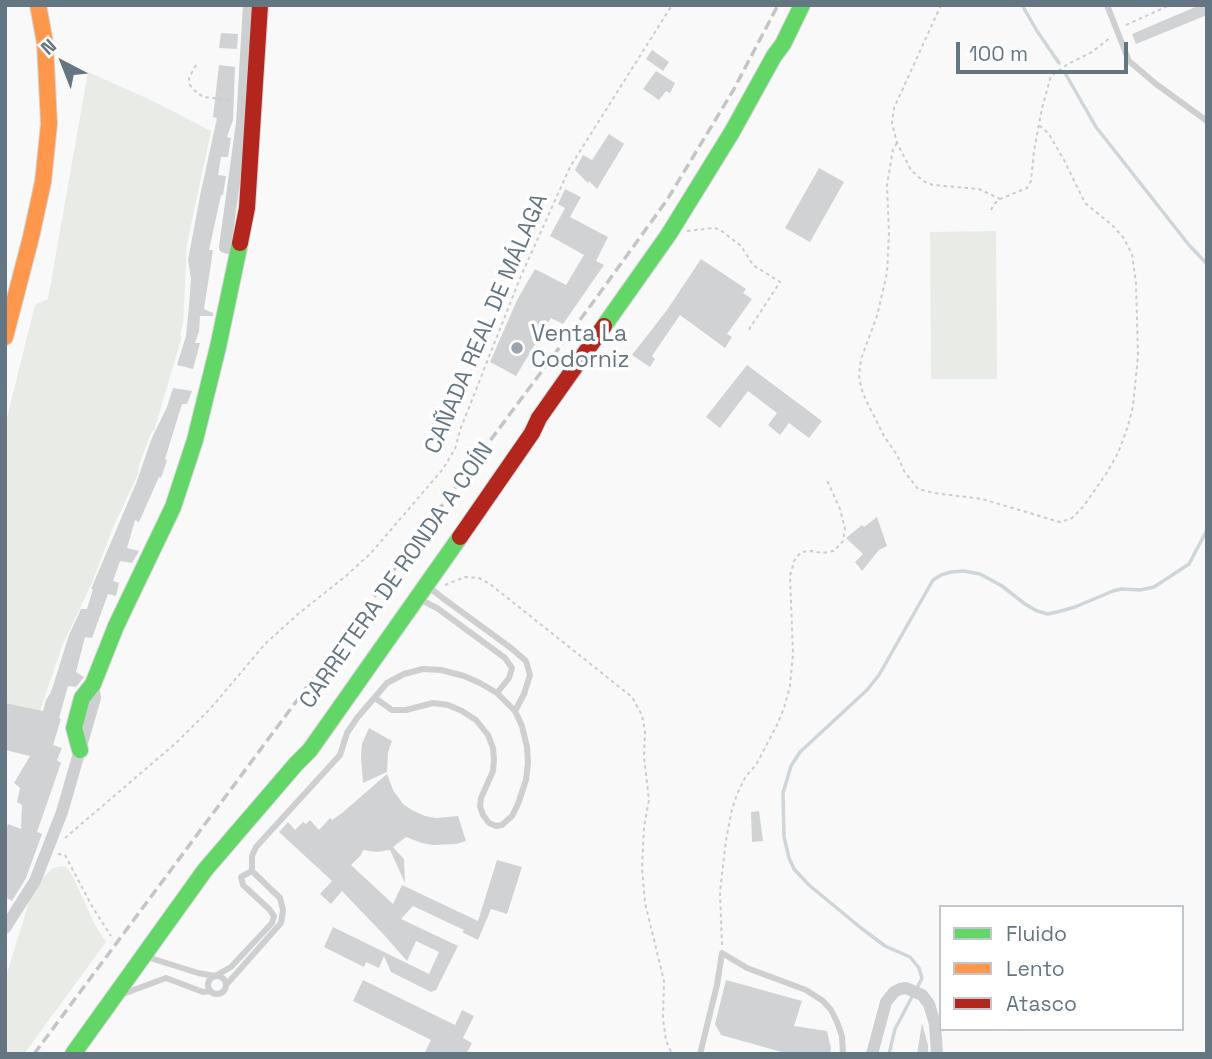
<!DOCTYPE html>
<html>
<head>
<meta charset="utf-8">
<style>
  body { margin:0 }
  #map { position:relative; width:1212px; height:1059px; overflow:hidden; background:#f9f9f9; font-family:"Space Grotesk",sans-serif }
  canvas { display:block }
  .frame { position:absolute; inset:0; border:7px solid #657683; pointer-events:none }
  .legend { position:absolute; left:939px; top:905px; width:245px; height:126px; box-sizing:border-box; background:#fff; border:2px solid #c1c8cd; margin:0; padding:9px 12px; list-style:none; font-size:21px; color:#657683 }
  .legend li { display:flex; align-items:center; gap:14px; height:35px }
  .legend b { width:35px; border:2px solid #c1c8cd }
  .north { position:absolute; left:28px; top:28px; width:70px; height:70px; -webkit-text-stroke:5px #fff; paint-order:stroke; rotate:318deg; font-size:19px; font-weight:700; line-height:28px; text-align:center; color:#657683 }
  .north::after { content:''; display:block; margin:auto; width:24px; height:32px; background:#657683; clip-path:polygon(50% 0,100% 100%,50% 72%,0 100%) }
  .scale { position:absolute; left:956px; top:42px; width:172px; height:32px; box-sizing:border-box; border:4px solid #657683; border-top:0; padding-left:9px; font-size:21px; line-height:24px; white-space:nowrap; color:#657683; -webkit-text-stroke:5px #fff; paint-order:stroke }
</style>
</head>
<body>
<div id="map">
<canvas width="1212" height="1059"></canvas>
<div class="frame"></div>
<ul class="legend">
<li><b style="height:9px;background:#63d668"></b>Fluido</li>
<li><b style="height:9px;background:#ff974d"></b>Lento</li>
<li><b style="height:9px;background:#b3261e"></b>Atasco</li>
</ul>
<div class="north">N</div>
<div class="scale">100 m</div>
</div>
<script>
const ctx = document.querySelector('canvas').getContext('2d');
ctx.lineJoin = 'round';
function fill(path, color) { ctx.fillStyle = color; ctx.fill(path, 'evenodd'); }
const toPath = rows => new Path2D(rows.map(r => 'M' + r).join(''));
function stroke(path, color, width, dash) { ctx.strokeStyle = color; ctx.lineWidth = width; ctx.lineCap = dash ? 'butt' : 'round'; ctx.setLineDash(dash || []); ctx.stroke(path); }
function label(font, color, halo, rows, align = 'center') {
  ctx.font = font + ' "Space Grotesk",sans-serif'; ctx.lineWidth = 7; ctx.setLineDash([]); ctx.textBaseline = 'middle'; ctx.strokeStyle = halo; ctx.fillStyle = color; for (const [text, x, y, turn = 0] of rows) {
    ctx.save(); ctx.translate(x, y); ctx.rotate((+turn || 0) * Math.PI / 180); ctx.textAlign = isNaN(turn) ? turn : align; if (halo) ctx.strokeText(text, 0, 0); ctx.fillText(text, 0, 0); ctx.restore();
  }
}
const green = toPath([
  [88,72,155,102,211,131,187,244,183,323,180,335,182,336,154,431,152,431,139,465,138,474,112,530,92,583,62,646,40,711,7,703,5,708,5,426,35,305,48,299],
  [996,231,997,379,931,379,930,232],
  [61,866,66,867,72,875,95,925,106,942,24,1054,5,1054,5,980,29,902,42,879,53,868]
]);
const stream = toPath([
  [1022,5,1037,31,1059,63],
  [1065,73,1096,127,1189,245,1207,264],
  [917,988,922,978,919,968,910,957,885,946,861,928,809,885,794,869,789,858,784,837,783,793,791,766,800,752,867,690,879,675,933,580,941,575,951,572,964,571,980,574,1002,586,1025,604,1037,611,1048,614,1057,612,1075,607,1113,591,1121,589,1140,590,1154,587,1189,564,1207,530],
  [889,1054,895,1029,913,995]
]);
const building = toPath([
  [1200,5,1207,5,1207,15,1136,44,1132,34],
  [221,33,238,34,237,49,219,48],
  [652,50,669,62,663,71,646,59],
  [219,65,235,67,233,120,227,137,231,138,228,157,221,157,218,175,226,176,223,195,221,195,209,250,213,250,204,309,213,313,213,316,200,316,199,331,195,343,200,343,193,369,177,365,186,336,189,306,191,279,188,260,200,196,217,118,213,117],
  [656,71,675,83,670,93,666,91,659,100,643,89],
  [609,134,624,144,597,189,589,181,588,183,575,170,583,155,592,160],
  [819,168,844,182,810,242,785,228],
  [565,189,581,197,570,217,608,237,596,261,604,265,563,324,551,318,516,376,490,362,517,300,535,269,566,285,584,255,550,236,565,208,558,204],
  [701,259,746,289,743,293,752,299,727,334,732,337,725,348,680,315,652,356,655,359,650,367,632,355,667,310],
  [747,365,822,421,809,438,789,423,780,435,768,425,777,413,748,391,720,428,706,417],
  [173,388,192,391,187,404,182,404,165,459,167,460,161,478,159,477,139,522,135,520,127,548,139,551,132,563,120,561,113,581,119,583,116,596,108,594,92,638,85,637,76,672,84,677,76,687,68,686,59,718,61,719,53,745,62,748,57,760,61,763,37,832,42,834,26,878,12,901,5,897,5,834,8,824,21,829,22,805,17,802,20,788,14,783,30,756,5,750,5,703,43,711,46,700,51,692,69,635,81,609,87,609,93,589,91,589,137,481,151,440,167,407],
  [877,517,887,546,879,550,862,571,855,562,863,554,846,538,862,525,864,527],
  [369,728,392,741,388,752,387,772,363,783,361,757,362,744],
  [387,774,393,790,403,804,412,810,425,816,436,818,458,816,466,841,456,844,433,845,422,843,406,837,393,847,404,859,405,883,390,850,376,852,363,850,361,855,351,865,393,904,402,885,478,921,497,860,522,867,507,914,491,909,478,940,462,932,464,930,413,906,401,919,458,946,436,990,431,992,391,972,384,956,379,968,366,962,364,967,324,947,333,927,429,974,439,952,416,941,407,961,385,936,342,891,331,904,320,894,332,881,279,832,288,822,295,830,303,822,306,824,310,820,319,830,330,818,332,820,342,813],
  [759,811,763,841,752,842,751,812],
  [363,980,455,1025,462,1010,474,1016,463,1038,472,1043,466,1054,424,1054,431,1040,353,1001],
  [726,980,802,1001,794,1026,827,1031,831,1048,830,1054,789,1054,721,1035,715,1024],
  [922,1023,928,1045,928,1054,917,1054]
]);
const path = toPath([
  [941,5,894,108,892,123,897,143,911,170,923,181,933,185,979,189,1000,199],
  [1126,25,1170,5],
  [196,65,189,78,190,85,194,90,203,97,232,100],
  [897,143,893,149,887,185,889,233,887,273,877,316,861,359,859,375,861,388,866,400,884,436,897,455,904,471,918,489,934,493,982,499,1060,522,1072,518,1083,507,1106,474,1118,453,1128,426,1133,406,1138,356,1136,283,1132,254,1123,237,1112,225,1085,203,1065,162,1049,134,1039,125],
  [991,210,994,204,1000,199,1027,188,1031,181,1034,151,1042,108,1051,76,1068,64,1092,52,1111,37],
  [687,231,713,228,719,229,741,246,753,265,780,282,748,331],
  [445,585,465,577,479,578,490,584,632,697,642,715,645,732,644,757,649,800,644,827,642,868,645,903,664,981,663,1018,666,1041,672,1054],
  [65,838,176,743,211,708,265,644,298,614,346,576,371,553,443,469,455,449,460,430,521,276,570,167,672,5],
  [58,854,65,855,93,908,111,936],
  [722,945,720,892,726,840,732,809,738,792,746,776,756,765,777,725,784,708,790,686,793,654,790,576,794,561,801,552,812,551,822,553,834,551,843,541,845,529,840,509,826,478]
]);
const lane = toPath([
  [1107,5,1129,61,1156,84,1207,121],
  [426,589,431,589,444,599,511,648,526,661,530,675,524,694,515,711],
  [417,602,423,601,437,608,505,658,512,668,509,678,497,693],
  [252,871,252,856,256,847,340,755,347,733,357,718,387,683,404,674,423,669,441,670,464,676,480,683,497,693,515,711,522,726,527,747,528,763,526,780,518,804,512,816,502,825,496,826,489,823,483,815,480,806,481,798,493,771,494,760,493,748,488,735,476,720,462,711,448,705,433,703,406,710,392,710,375,698],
  [144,956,198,973,215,976,231,967,272,923,274,916,269,909,243,885,241,877,252,871,280,898,283,910,281,923,226,985],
  '208 985a9 9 0 1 1 18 0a9 9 0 1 1-18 0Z',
  [120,995,166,978,203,992,211,991],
  [700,1054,717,985,722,953,747,968,806,990,823,1001,831,1010,837,1022,842,1036,843,1054]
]);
const street = toPath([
  [239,251,225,247,242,123,249,5],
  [5,928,35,881,62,812,95,698,93,684],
  [872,1054,886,1002,894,992,900,989,906,988,922,995,929,1004,935,1024,937,1054]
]);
const fast = toPath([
  [604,326,669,234,732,132,774,56,783,44,802,5],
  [80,750,74,728,82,698,93,684,116,626,173,507,195,440,218,347,240,243],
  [73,1054,205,870,296,764,310,750,460,537]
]);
const slow = toPath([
  [5,337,31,237,43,182,49,124,45,43,38,5]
]);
const jam = toPath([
  [240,243,247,208,260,5],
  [460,537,532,433,539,418,604,326]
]);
const rail = toPath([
  [34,1054,594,301,667,200,734,89,778,5]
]);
const markers = [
  [517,348,7,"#99a4ac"]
];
const streetNames = [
  ["CAÑADA REAL DE MÁLAGA",487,324,-67],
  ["CARRETERA DE RONDA A COÍN",397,576,-55]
];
const poiNames = [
  ["Venta La",531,335],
  ["Codorniz",531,361]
];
fill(green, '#e8ebe6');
stroke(stream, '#ced6d9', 3.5);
fill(building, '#d0d2d3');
stroke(fast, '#d5d6d7', 18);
stroke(slow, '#d5d6d7', 18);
stroke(jam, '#d5d6d7', 18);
stroke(path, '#cbcccd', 2, [3.5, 3.5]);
stroke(lane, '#cecfd0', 6);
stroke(street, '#cecfd0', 12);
stroke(fast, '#63d668', 16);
stroke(slow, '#ff974d', 16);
stroke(jam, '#b3261e', 16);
stroke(rail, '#c3c5c6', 3.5, [10, 5]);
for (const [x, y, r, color] of markers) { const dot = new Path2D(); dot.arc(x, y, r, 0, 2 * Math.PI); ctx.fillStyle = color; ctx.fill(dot); stroke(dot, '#fff', 2.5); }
label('23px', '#657683', '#fff', streetNames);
label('23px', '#657683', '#fff', poiNames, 'left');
</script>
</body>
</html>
